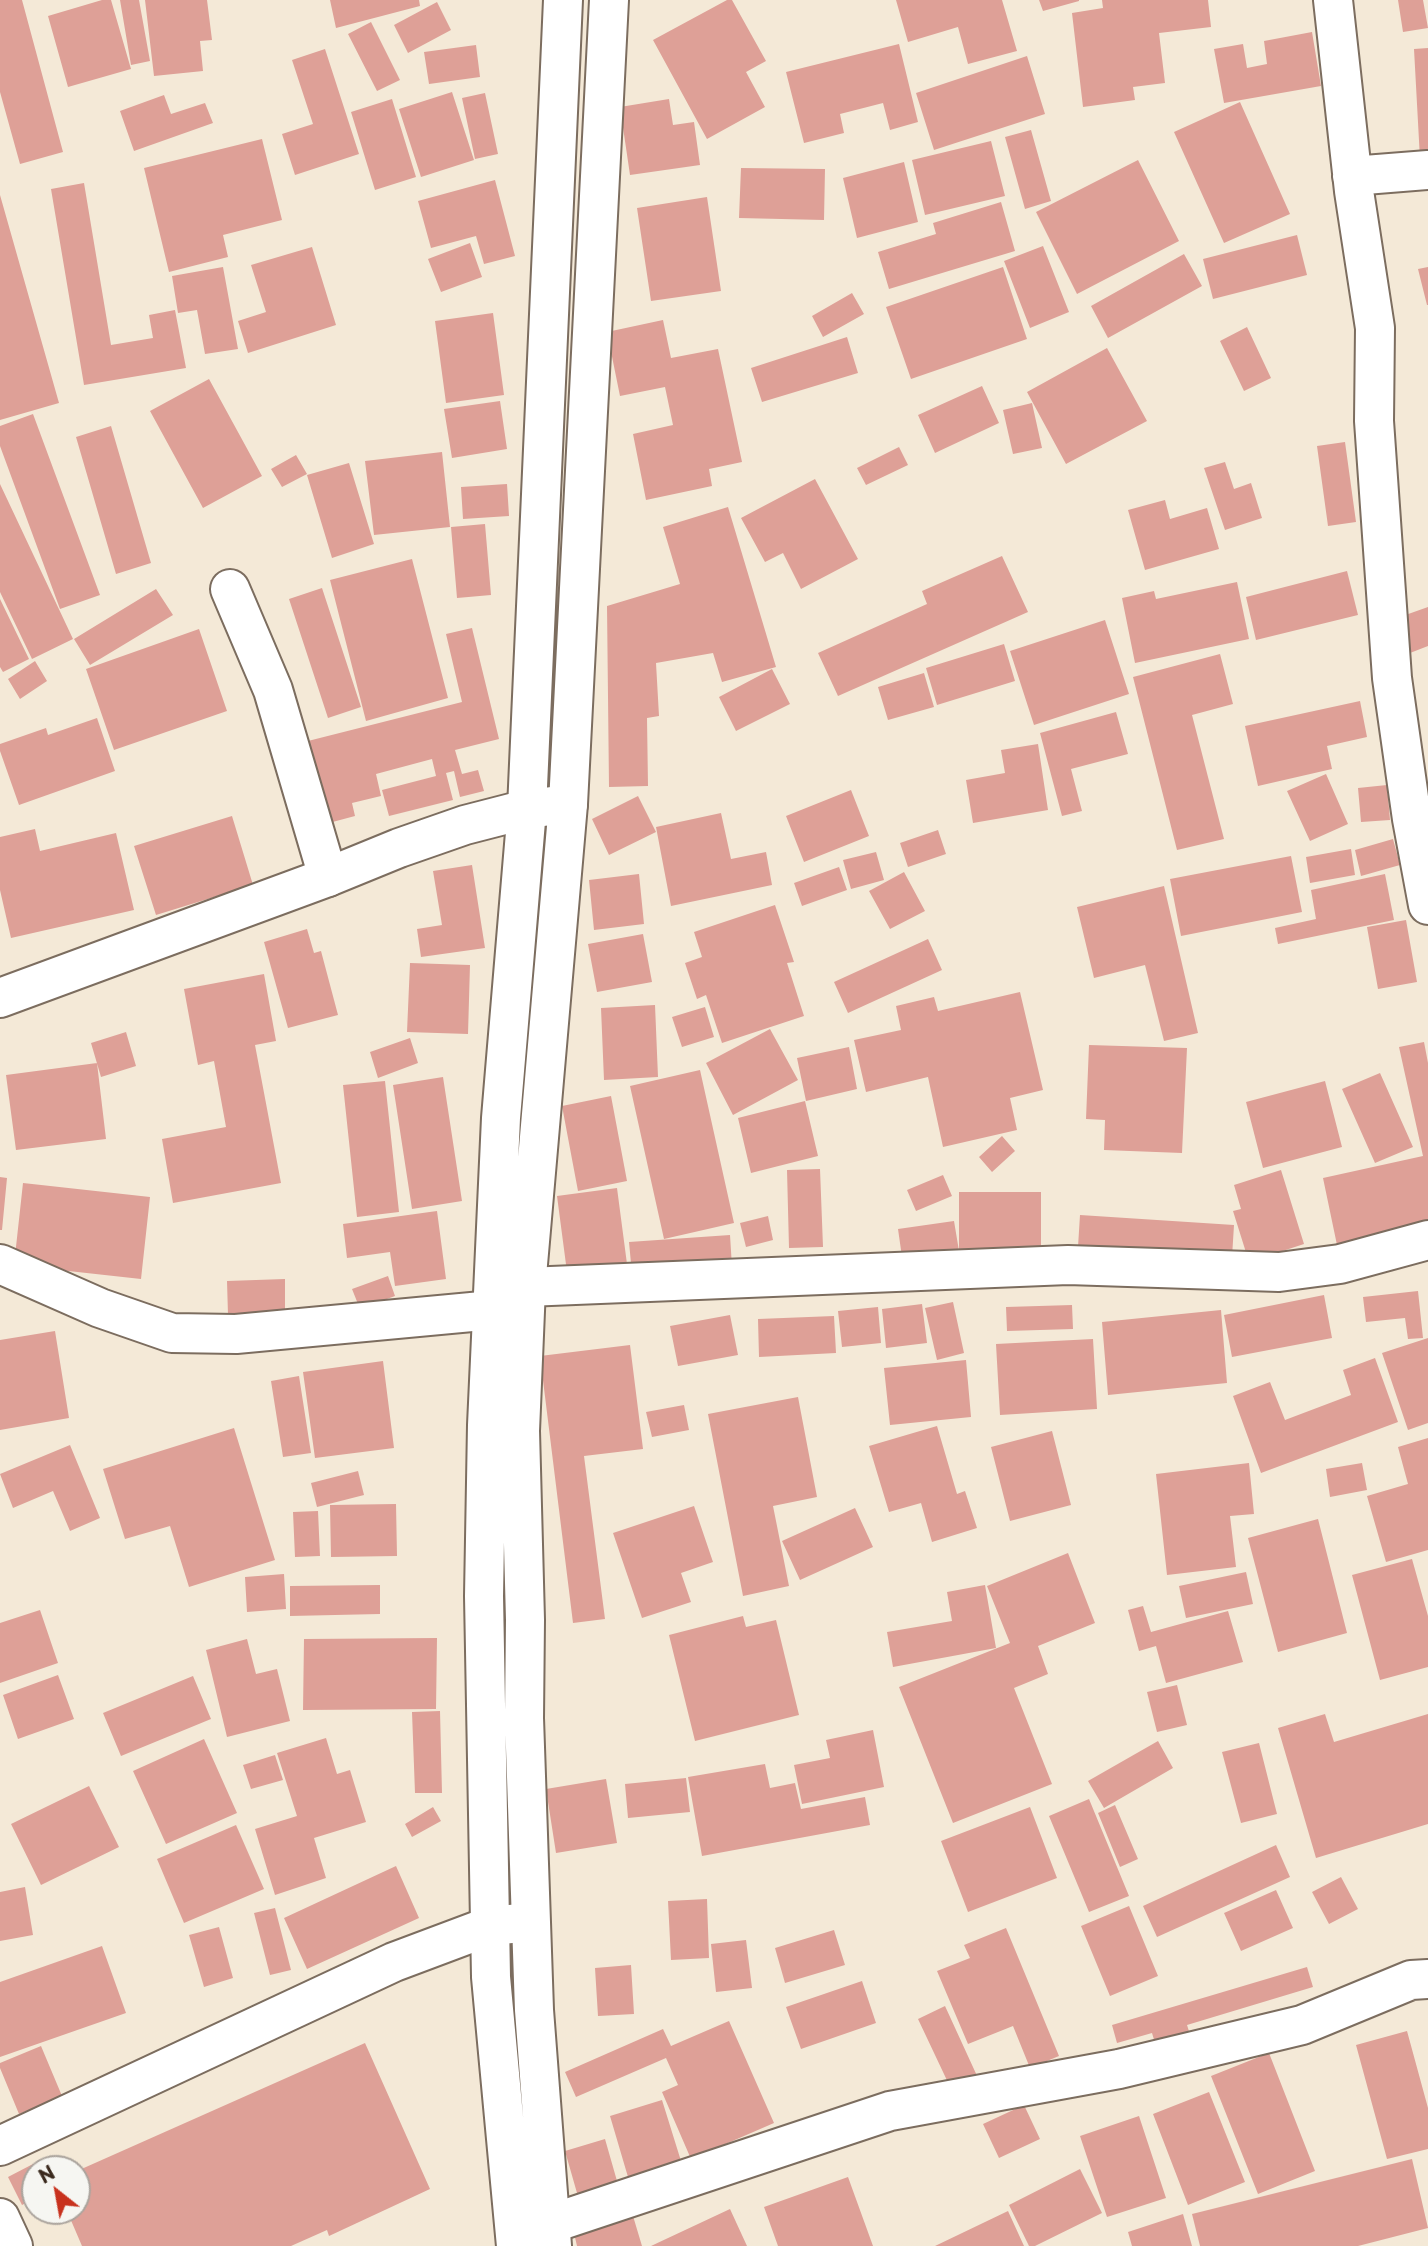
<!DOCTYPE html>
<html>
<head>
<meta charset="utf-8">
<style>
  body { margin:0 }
  #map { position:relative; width:1428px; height:2246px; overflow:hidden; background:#f4e9d7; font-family:"Playpen Sans",sans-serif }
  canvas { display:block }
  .north { position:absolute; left:21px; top:2155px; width:70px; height:70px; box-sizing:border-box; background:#f6f6f2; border:2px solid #aba49d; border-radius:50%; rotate:329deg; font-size:19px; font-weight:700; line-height:28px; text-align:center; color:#3b2a1e }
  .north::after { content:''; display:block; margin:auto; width:24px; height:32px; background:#c8321e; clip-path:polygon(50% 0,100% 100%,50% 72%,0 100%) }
</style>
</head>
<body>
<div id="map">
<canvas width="1428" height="2246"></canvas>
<div class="north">N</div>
</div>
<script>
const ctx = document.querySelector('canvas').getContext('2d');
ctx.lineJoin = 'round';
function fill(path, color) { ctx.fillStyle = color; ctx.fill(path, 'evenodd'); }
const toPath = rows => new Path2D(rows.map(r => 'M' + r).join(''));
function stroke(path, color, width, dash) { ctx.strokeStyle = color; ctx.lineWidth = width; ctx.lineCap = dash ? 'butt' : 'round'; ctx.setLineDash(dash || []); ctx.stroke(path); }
const building = toPath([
  [0,0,22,0,63,152,20,164,0,92],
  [102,0,111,0,131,69,68,87,48,16],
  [120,0,139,0,150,61,131,65],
  [145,0,207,0,212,40,200,41,203,71,154,76],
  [330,0,419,0,420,6,336,28],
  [727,0,732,0,766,61,746,72,765,107,707,139,653,40],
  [896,0,1002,0,1017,51,968,64,958,27,908,42],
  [1039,0,1079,0,1079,1,1043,11],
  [1102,0,1208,0,1211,27,1159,33,1165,83,1133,87,1135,100,1083,107,1072,13,1103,8],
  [1398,0,1423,0,1428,28,1403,32],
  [437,2,451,30,408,53,394,25],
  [371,22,400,80,377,91,348,34],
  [1312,32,1321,86,1224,103,1214,49,1243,44,1247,68,1267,64,1264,41],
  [899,44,918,122,890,130,883,103,840,114,844,133,804,143,786,72],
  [476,45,480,77,429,84,424,52],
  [1428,48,1428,158,1420,159,1414,49],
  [325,49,359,154,295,175,282,134,313,124,292,60],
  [1027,56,1045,114,934,150,916,93],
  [452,92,474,160,421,177,399,109],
  [485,93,498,154,475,159,462,98],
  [164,95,171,114,205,103,213,123,134,151,120,111],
  [392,99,416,177,375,190,351,112],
  [669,99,673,125,694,122,700,165,630,175,620,107],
  [1240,102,1290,214,1224,243,1174,132],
  [1031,130,1051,201,1025,209,1005,137],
  [262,139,282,220,223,235,228,257,169,272,144,168],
  [991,141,1005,196,925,215,912,160],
  [1138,160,1179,241,1077,294,1036,212],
  [904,162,918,222,857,238,843,178],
  [741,168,825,169,824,220,739,218],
  [495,180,515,256,484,264,476,236,431,248,418,201],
  [84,183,111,345,153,338,149,315,175,310,186,368,84,385,51,189],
  [0,195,59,403,0,420],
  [707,197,721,291,651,301,637,208],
  [1001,202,1015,251,889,289,878,252,936,234,933,223],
  [1297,235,1307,275,1213,299,1203,259],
  [470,243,482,277,441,292,428,259],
  [1043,246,1069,312,1030,328,1004,261],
  [312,247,336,325,248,353,238,321,266,312,251,265],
  [1184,254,1202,286,1108,338,1091,306],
  [223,267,238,349,205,354,197,310,178,313,172,276],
  [1003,267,1027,339,911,379,886,307],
  [1428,267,1428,305,1427,305,1418,269],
  [852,293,864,314,823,337,812,316],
  [493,313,504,395,446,403,435,321],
  [663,320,671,358,718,349,742,462,709,469,712,486,646,500,633,434,673,425,665,387,620,396,607,332],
  [1247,327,1271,378,1244,391,1220,341],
  [847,337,858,373,762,402,751,368],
  [1107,348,1147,421,1066,464,1027,392],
  [209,379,262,476,203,508,150,411],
  [982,386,999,423,935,453,918,415],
  [500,401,507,449,452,458,444,409],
  [1032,403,1042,448,1013,454,1003,410],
  [33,414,100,595,60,609,0,446,0,426],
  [111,426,151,563,116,574,76,437],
  [1345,442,1356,522,1328,526,1317,446],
  [899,447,908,465,866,485,857,468],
  [442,452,450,527,374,535,365,461],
  [296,455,307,474,282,487,271,469],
  [1225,462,1234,489,1251,483,1262,518,1225,530,1204,468],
  [349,463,374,544,332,558,307,475],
  [815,479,858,559,801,589,783,553,765,562,741,518],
  [0,484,73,639,32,659,0,592],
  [507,484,509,516,463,519,461,487],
  [1165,500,1170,519,1207,508,1219,549,1145,570,1128,510],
  [728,507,776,667,722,682,713,653,656,663,659,716,647,718,648,786,609,787,607,606,680,584,663,527],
  [485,524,491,595,457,598,451,527],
  [1002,556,1028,612,838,696,818,653,927,604,922,591],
  [412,559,448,698,366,721,330,580],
  [1347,571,1358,615,1256,640,1246,597],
  [1237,582,1249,639,1135,663,1122,598,1154,591,1156,599],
  [322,588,361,707,328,718,289,599],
  [156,589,173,615,90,665,74,639],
  [0,599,29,659,3,672,0,667],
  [1428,607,1428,646,1410,653,1397,618],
  [1105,620,1129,694,1034,725,1010,651],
  [472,628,499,739,455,750,462,774,478,770,484,791,460,797,454,771,446,773,453,800,389,816,382,790,436,776,432,759,376,774,381,796,352,803,355,816,325,824,304,742,462,702,446,634],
  [199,629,227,711,114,750,86,669],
  [1004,644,1015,681,937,705,926,668],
  [1220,654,1233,704,1192,715,1224,839,1177,850,1133,677],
  [35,661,47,681,20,699,8,679],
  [772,669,790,704,736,731,719,697],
  [924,673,934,707,888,720,878,687],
  [1360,701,1367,737,1327,746,1332,769,1258,786,1245,726],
  [1116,712,1128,754,1071,769,1082,811,1062,816,1040,733],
  [97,718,115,771,19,805,0,751,0,744,46,728,48,735],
  [1038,744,1048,810,973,823,966,780,1005,773,1001,750],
  [1326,774,1348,824,1310,841,1287,791],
  [1387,785,1390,820,1361,822,1358,788],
  [851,790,869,836,804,862,786,816],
  [638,796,656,832,609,855,592,819],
  [721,813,731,859,766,852,772,885,671,906,656,827],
  [232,816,253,885,156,915,134,846],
  [35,829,40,851,116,833,134,910,11,938,0,890,0,837],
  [938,830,946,854,908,867,900,843],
  [1393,839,1400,865,1361,876,1355,850],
  [1351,849,1355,875,1310,883,1306,857],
  [876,852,884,880,851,889,843,860],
  [1291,856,1302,912,1181,936,1170,879],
  [472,865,485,948,421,957,417,929,442,925,433,871],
  [839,867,847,890,802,906,794,883],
  [904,872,925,911,890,929,869,891],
  [639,874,644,924,594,930,589,880],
  [1385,874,1394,920,1278,944,1275,928,1316,919,1311,890],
  [1164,886,1198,1033,1164,1041,1145,965,1094,978,1077,907],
  [775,905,794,962,787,963,804,1016,722,1043,706,995,697,999,685,963,702,957,694,932],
  [1406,920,1417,982,1378,989,1367,927],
  [307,929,314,953,321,951,338,1015,288,1028,264,942],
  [643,934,652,982,597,992,588,944],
  [928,939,942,970,848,1013,834,982],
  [410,963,470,965,468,1034,407,1032],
  [264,974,276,1041,255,1045,281,1183,173,1203,162,1139,226,1127,214,1061,198,1065,184,989],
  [1020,992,1043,1090,1010,1098,1017,1130,943,1147,928,1077,866,1092,854,1040,901,1030,896,1006,934,997,938,1011],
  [655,1005,658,1077,604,1080,601,1008],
  [705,1007,714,1037,682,1047,672,1017],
  [770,1029,798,1080,733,1115,706,1063],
  [126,1032,136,1066,101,1077,91,1043],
  [410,1038,418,1063,378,1078,370,1052],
  [1424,1042,1428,1063,1428,1225,1337,1245,1323,1178,1423,1156,1399,1047],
  [1089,1045,1187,1048,1182,1153,1104,1150,1105,1120,1086,1119],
  [849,1047,857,1089,806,1101,797,1058],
  [97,1063,106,1139,16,1150,6,1075],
  [700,1070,734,1223,664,1239,630,1086],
  [1380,1073,1413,1147,1375,1163,1342,1089],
  [443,1077,462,1201,412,1209,393,1085],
  [385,1081,399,1212,357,1217,343,1085],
  [1325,1081,1342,1147,1263,1168,1246,1102],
  [611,1096,627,1181,578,1191,562,1106],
  [805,1101,818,1156,751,1173,738,1118],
  [1002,1136,1015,1151,992,1172,979,1157],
  [820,1169,823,1247,789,1248,787,1170],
  [1281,1170,1304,1244,1249,1262,1233,1211,1241,1209,1234,1185],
  [943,1175,952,1196,916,1211,907,1190],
  [0,1177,7,1178,2,1230,0,1230],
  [23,1183,150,1197,141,1279,14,1265],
  [617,1188,627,1264,567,1272,557,1196],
  [959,1192,1041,1192,1041,1253,903,1264,898,1229,954,1221,959,1251],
  [437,1211,446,1279,395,1286,390,1252,347,1258,343,1224],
  [1080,1215,1234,1225,1232,1257,1078,1247],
  [768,1216,773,1240,746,1247,740,1223],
  [730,1235,732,1267,632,1274,629,1242],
  [388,1276,395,1296,360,1309,352,1289],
  [285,1279,285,1313,228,1315,227,1281],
  [1418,1291,1423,1338,1408,1339,1405,1318,1366,1322,1363,1297],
  [1324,1295,1332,1338,1232,1357,1224,1315],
  [953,1302,964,1353,937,1360,925,1308],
  [922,1304,927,1343,886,1348,882,1309],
  [1072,1305,1073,1329,1007,1331,1006,1307],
  [878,1307,881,1343,842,1347,838,1311],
  [1221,1310,1227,1383,1108,1395,1102,1322],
  [730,1315,738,1355,678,1366,670,1326],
  [834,1316,836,1353,759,1357,758,1319],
  [55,1331,69,1418,0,1430,0,1340],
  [1428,1338,1428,1423,1408,1430,1382,1353],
  [1093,1339,1097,1409,1000,1415,996,1344],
  [630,1345,643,1449,584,1456,605,1619,573,1623,540,1356],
  [1375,1358,1398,1422,1261,1473,1233,1396,1270,1382,1285,1420,1351,1395,1343,1370],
  [966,1360,971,1417,890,1425,884,1368],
  [383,1361,394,1448,315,1458,303,1372],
  [299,1376,311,1453,283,1457,271,1381],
  [798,1397,817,1497,773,1506,789,1586,743,1596,708,1414],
  [684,1405,689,1430,652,1437,646,1412],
  [937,1426,957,1494,965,1491,977,1528,932,1542,921,1503,889,1512,869,1446],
  [234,1428,275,1560,189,1587,170,1526,125,1539,103,1469],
  [1052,1431,1071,1505,1010,1521,991,1447],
  [1428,1438,1428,1550,1386,1562,1367,1496,1408,1484,1398,1447],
  [70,1445,100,1518,70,1531,53,1491,13,1508,0,1474],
  [1249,1463,1254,1514,1230,1516,1236,1567,1167,1575,1156,1474],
  [1362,1463,1367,1490,1330,1497,1326,1469],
  [358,1471,364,1495,317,1507,311,1483],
  [396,1504,397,1556,331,1557,330,1505],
  [694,1506,713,1562,681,1573,691,1602,642,1618,613,1533],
  [855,1508,873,1547,800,1580,782,1541],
  [318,1511,320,1556,295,1557,293,1512],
  [1318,1519,1347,1633,1278,1652,1248,1538],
  [1068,1553,1095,1623,1038,1646,1048,1674,1014,1688,1052,1784,953,1823,899,1687,1010,1643,987,1586],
  [1412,1559,1428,1616,1428,1667,1380,1680,1352,1575],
  [1246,1572,1253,1604,1186,1618,1179,1586],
  [284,1574,286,1609,247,1612,245,1577],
  [380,1585,380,1614,290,1616,290,1586],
  [985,1585,996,1648,893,1667,887,1632,952,1621,947,1592],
  [1143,1606,1151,1632,1228,1611,1243,1662,1166,1683,1156,1646,1139,1651,1128,1610],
  [40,1610,58,1663,0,1683,0,1623],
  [743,1616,746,1627,776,1620,799,1715,695,1741,669,1635],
  [437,1638,436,1709,303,1710,304,1639],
  [247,1639,256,1674,277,1669,290,1721,227,1737,206,1650],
  [58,1675,74,1719,18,1739,3,1695],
  [193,1676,211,1719,121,1756,103,1713],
  [1177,1685,1187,1725,1157,1732,1147,1692],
  [440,1711,442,1793,415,1793,412,1712],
  [1325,1714,1334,1742,1428,1714,1428,1824,1316,1858,1278,1728],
  [873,1730,884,1787,802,1804,794,1765,830,1758,826,1740],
  [326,1738,337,1774,350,1770,366,1822,314,1838,326,1878,275,1895,255,1829,297,1816,277,1753],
  [204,1739,237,1813,166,1844,133,1771],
  [1158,1741,1173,1768,1104,1808,1088,1781],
  [1259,1743,1277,1814,1241,1823,1222,1752],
  [275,1755,283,1780,251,1789,243,1765],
  [765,1764,770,1788,795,1783,801,1809,865,1797,870,1825,702,1856,688,1777],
  [686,1778,690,1812,628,1818,625,1784],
  [606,1779,617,1843,556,1853,546,1789],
  [89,1786,119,1847,41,1885,11,1824],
  [1089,1799,1129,1896,1089,1912,1049,1816],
  [1115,1805,1138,1859,1120,1867,1098,1813],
  [433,1807,441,1821,412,1837,405,1824],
  [1030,1807,1057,1878,968,1912,941,1841],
  [236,1825,264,1889,184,1923,157,1859],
  [1276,1845,1290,1877,1157,1937,1143,1906],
  [396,1866,419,1918,307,1969,284,1918],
  [1341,1877,1358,1909,1329,1924,1312,1892],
  [25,1887,33,1935,0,1941,0,1892],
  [1276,1890,1293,1928,1241,1951,1224,1913],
  [707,1899,709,1958,671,1960,668,1901],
  [1129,1906,1158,1976,1110,1996,1081,1926],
  [275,1908,291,1970,270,1975,254,1913],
  [219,1927,233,1978,204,1987,189,1935],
  [1006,1928,1059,2056,1030,2068,1013,2026,968,2044,937,1971,970,1958,964,1945],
  [834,1930,845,1965,785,1983,775,1948],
  [746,1940,752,1988,716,1992,711,1944],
  [102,1946,126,2013,0,2057,0,1982],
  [631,1965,634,2014,598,2016,595,1968],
  [1307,1967,1313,1987,1187,2025,1194,2047,1159,2056,1152,2033,1117,2043,1112,2025],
  [862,1981,876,2023,801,2049,786,2007],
  [945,2006,978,2078,952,2091,918,2019],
  [729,2021,774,2123,691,2159,662,2092,678,2085,666,2058,576,2097,565,2072,663,2029,671,2046],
  [1407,2031,1428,2108,1428,2149,1387,2159,1356,2045],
  [365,2043,430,2189,329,2236,327,2230,291,2246,82,2246,67,2211,77,2211,77,2171],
  [41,2046,62,2096,19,2114,0,2068,0,2063],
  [1269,2053,1315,2171,1258,2194,1211,2076],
  [1209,2092,1245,2182,1188,2205,1153,2114],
  [662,2100,681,2161,628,2177,610,2116],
  [1024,2105,1040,2139,999,2158,983,2124],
  [1139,2116,1166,2198,1107,2217,1080,2136],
  [605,2139,619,2188,579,2200,565,2151],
  [1412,2159,1428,2228,1358,2246,1200,2246,1192,2214],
  [33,2164,35,2168,35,2198,22,2205,8,2177],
  [1080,2169,1102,2213,1035,2246,1029,2246,1009,2205],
  [848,2177,873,2246,778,2246,764,2207],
  [730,2209,747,2246,651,2246],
  [1008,2211,1024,2246,935,2246],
  [1183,2214,1192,2246,1132,2246,1128,2232],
  [633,2216,642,2246,577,2246,574,2233]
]);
const street = toPath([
  [1333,0,1354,191,1375,328,1374,421,1392,678,1412,819,1428,905],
  [1352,176,1428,170],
  [230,589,273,690,328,877],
  [0,1264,100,1308,172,1333,236,1334,493,1310],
  [0,2146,394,1962,490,1926,521,1923],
  [0,2218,13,2246],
  [550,2224,890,2111,1119,2069,1302,2025,1411,1980,1428,1979]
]);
const secondary = toPath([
  [0,998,328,877,399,848,465,825,527,809,568,804],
  [526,1287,1068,1265,1279,1272,1340,1264,1428,1240]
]);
const primary = toPath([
  [516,2246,491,1977,484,1596,487,1425,501,1118,527,809,563,0],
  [552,2246,534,2010,524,1718,525,1620,520,1431,526,1287,568,804,609,0]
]);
fill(building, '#dea097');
stroke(street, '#7c6d5f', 42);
stroke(secondary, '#7c6d5f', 42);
stroke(primary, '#7c6d5f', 42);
stroke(street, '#fff', 38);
stroke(secondary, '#fff', 38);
stroke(primary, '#fff', 38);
</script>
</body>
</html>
